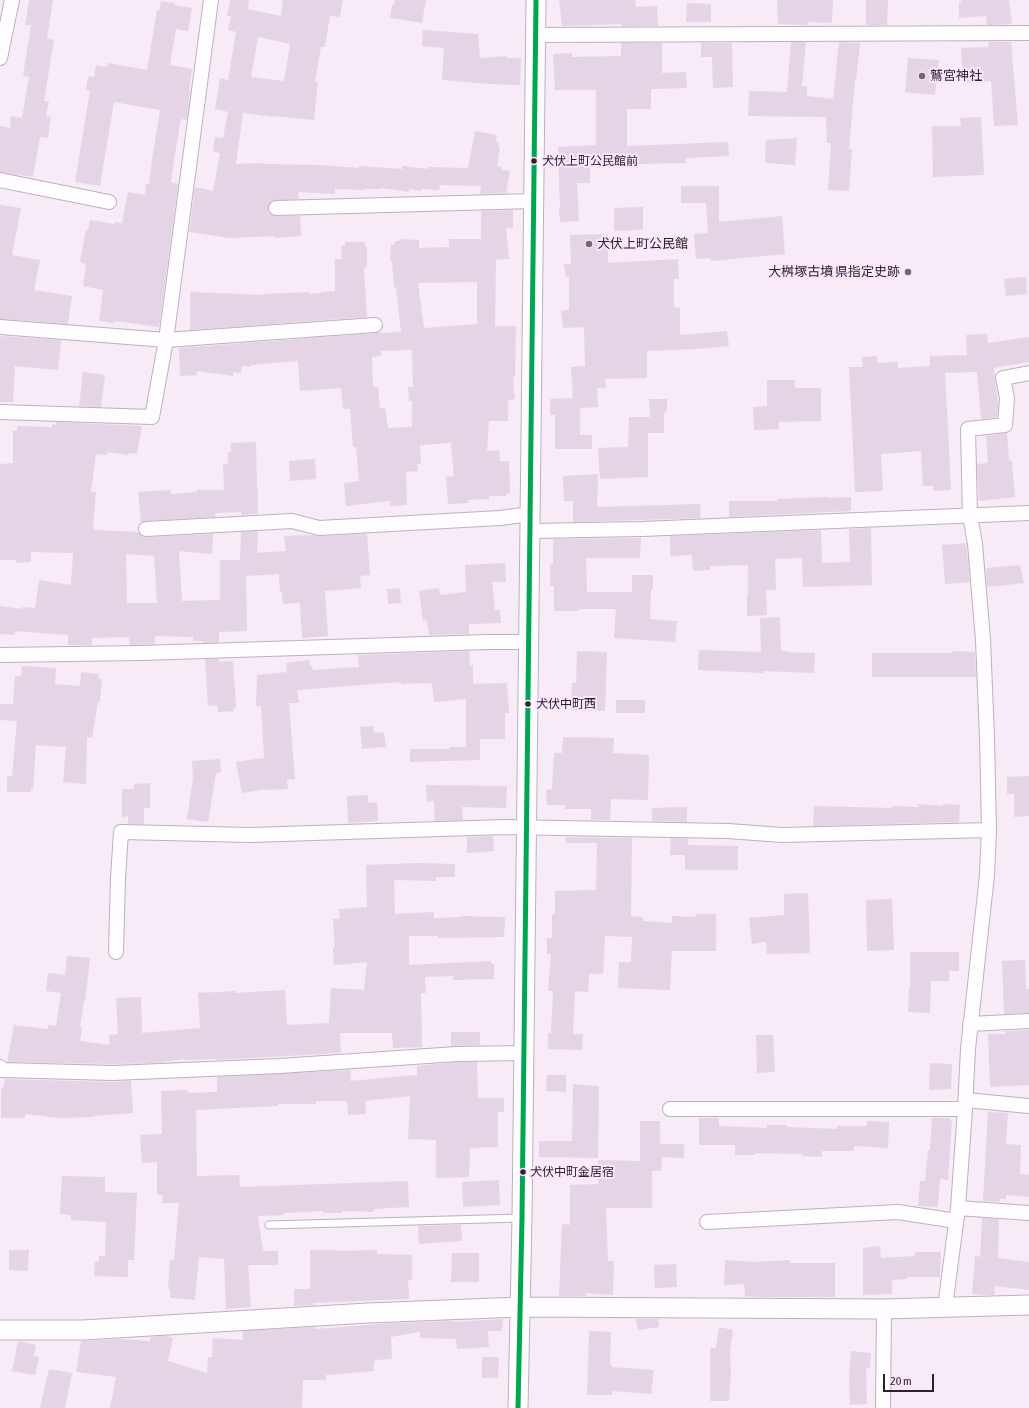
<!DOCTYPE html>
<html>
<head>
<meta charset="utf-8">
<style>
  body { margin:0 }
  #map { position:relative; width:1029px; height:1408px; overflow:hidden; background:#f6ebf7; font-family:"Asap Condensed",sans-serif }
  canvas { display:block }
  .scale { position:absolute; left:883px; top:1374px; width:51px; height:18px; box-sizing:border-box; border:2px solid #2b232c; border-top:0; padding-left:5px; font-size:12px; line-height:14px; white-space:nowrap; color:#2b232c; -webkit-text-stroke:3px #fbe5fd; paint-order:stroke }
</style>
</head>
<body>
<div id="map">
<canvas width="1029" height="1408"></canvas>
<div class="scale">20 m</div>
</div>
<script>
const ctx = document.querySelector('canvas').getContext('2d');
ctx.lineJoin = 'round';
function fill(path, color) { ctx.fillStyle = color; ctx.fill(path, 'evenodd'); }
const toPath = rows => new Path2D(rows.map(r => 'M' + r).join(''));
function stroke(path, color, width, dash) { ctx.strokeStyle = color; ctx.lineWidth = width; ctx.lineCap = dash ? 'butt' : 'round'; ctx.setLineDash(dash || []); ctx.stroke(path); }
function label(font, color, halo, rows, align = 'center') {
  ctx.font = font + ' "Asap Condensed","Noto Sans JP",sans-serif'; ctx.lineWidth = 4; ctx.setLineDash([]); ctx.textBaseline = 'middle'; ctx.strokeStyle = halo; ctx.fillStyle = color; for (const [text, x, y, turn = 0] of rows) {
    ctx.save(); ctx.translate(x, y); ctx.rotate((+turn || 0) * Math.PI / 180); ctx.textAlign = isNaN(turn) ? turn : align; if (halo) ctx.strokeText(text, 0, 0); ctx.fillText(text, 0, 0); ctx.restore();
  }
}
const building = toPath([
  [29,0,53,0,47,39,54,40,44,101,49,101,46,116,51,117,48,138,40,137,33,177,0,172,0,126,10,128,11,116,22,118,29,77,23,76,31,25,25,25],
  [230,0,249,0,248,9,281,16,283,0,343,0,340,17,330,16,325,47,321,47,315,82,318,82,314,120,274,116,274,117,243,113,236,164,265,163,265,164,321,165,359,168,359,166,402,169,402,166,429,169,429,167,468,168,475,131,497,135,496,141,499,142,498,147,500,147,497,166,502,167,501,170,510,171,506,193,480,194,481,186,440,185,439,190,421,189,421,191,409,189,409,192,381,188,380,189,365,189,365,190,335,189,335,194,298,192,299,199,272,201,269,204,268,209,269,213,276,216,300,216,301,236,274,238,274,236,230,238,189,232,195,187,213,191,220,153,213,152,215,137,223,138,228,112,215,109,220,78,228,80,236,32,228,30,231,16,227,16],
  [258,37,290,44,284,81,251,77],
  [395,0,426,0,422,23,390,18,392,5,394,5],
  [559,0,635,0,636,7,657,6,658,26,621,26,621,24,562,26],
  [777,0,833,0,832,23,808,22,807,25,778,24],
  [866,0,888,0,887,25,866,25],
  [961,0,1009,0,1012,24,987,25,986,16,959,18,959,2,961,2],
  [161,1,175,3,174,5,192,8,188,31,176,29,170,65,192,69,189,90,190,90,187,120,181,119,174,160,171,182,178,184,159,327,115,321,115,323,99,321,103,290,83,286,86,264,80,262,86,230,88,231,90,220,115,224,115,222,122,223,128,192,145,195,146,184,149,184,153,153,160,110,114,102,100,186,75,182,90,91,86,90,88,76,94,77,96,65,107,67,108,63,147,70,157,10,159,11],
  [687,3,711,4,711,22,686,22],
  [423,30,478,34,480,58,507,56,507,58,521,58,520,85,488,84,442,80,444,48,422,46],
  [791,42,806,42,802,86,807,86,807,96,833,99,839,42,860,43,856,80,855,80,849,149,852,149,849,191,828,190,831,143,827,143,826,117,748,116,749,91,787,92],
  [988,42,1011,42,1018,125,994,126,991,81,963,83,961,48,989,47],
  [621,43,662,43,662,73,686,72,687,88,653,89,651,90,651,109,627,109,627,146,728,142,729,156,686,158,686,163,590,165,590,183,577,183,579,221,560,222,559,208,560,208,558,147,596,145,596,90,555,90,553,54,572,53,572,57,621,56],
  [701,43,732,43,733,87,713,88,712,57,701,57],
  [908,58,939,60,935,95,905,92],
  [981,117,984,175,933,177,932,126,961,126,960,118],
  [797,138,795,165,765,163,766,140],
  [681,186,719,186,719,222,782,216,785,254,711,261,710,258,696,259,694,234,708,233,706,203,681,203],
  [0,205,21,208,12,255,40,260,34,290,72,296,68,324,0,319],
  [643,207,643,230,614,231,614,208],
  [513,210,513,228,506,228,509,259,496,260,495,326,516,326,515,377,513,377,515,399,508,400,508,421,489,421,487,451,499,450,500,461,509,461,510,493,506,494,507,496,489,496,489,499,468,500,469,503,448,504,446,477,454,476,451,443,420,445,421,464,417,464,418,471,406,472,407,505,390,506,390,501,346,506,344,483,359,481,356,447,353,447,350,409,343,409,341,388,300,391,298,361,251,365,250,367,242,366,241,373,233,372,233,376,197,371,197,375,180,376,179,348,378,333,401,332,396,287,394,288,392,261,390,261,391,244,394,245,395,241,399,241,399,239,419,240,419,248,449,247,449,239,481,239,481,211],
  [477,282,477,324,424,328,418,283],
  [412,350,413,387,408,387,409,401,412,401,412,427,388,428,385,408,380,408,378,387,373,387,372,357,381,356,381,351],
  [608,234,608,263,678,259,679,279,674,279,674,307,680,308,680,335,727,331,729,346,695,349,647,351,647,378,605,379,606,388,597,388,598,407,580,408,580,435,592,435,592,449,555,449,555,415,550,415,550,399,573,398,571,367,585,366,584,327,563,328,561,311,569,310,569,277,566,277,564,264,571,264,570,235],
  [345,242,365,242,365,247,367,247,367,267,364,268,367,317,190,330,190,292,264,295,264,294,309,292,309,294,335,291,335,259,342,259,341,246,345,246],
  [1026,277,1027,294,1006,296,1004,279],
  [987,334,988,343,1029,337,1029,362,994,368,995,380,998,403,997,417,981,419,977,372,945,373,951,490,934,491,933,486,923,486,921,451,881,454,883,491,855,492,849,367,863,367,862,357,877,356,877,363,898,362,898,368,930,366,930,356,967,355,966,335],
  [0,336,61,340,58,370,15,366,13,402,0,402],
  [83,372,105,375,101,407,79,406],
  [767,380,795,380,795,388,821,388,821,421,779,422,779,429,754,430,753,407,767,406],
  [649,399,667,399,667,412,664,413,664,433,648,433,648,477,600,479,598,448,628,447,629,417,650,417],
  [56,422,142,426,137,454,128,453,128,455,107,452,107,455,96,454,91,492,96,492,93,527,94,527,94,530,138,532,142,536,146,537,213,534,212,554,179,551,182,601,220,600,220,560,240,560,241,532,258,531,257,553,286,551,284,536,311,535,319,536,367,534,370,575,360,576,361,588,325,591,328,636,302,638,300,603,283,604,282,592,280,592,279,574,246,576,247,631,219,632,219,642,203,643,203,641,193,641,193,637,155,636,155,644,130,645,129,637,92,638,92,645,68,645,68,635,15,631,14,635,0,634,0,606,21,609,22,607,35,608,39,580,71,585,73,553,31,552,31,562,16,563,16,560,0,560,0,464,13,463,13,431,17,431,17,426,52,427,52,424,56,425],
  [126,554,154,556,157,603,127,603],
  [1007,433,1009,461,1012,461,1015,497,979,501,977,464,988,463,986,436],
  [256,442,257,488,258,488,258,514,241,515,241,512,215,513,215,517,146,521,141,522,138,492,171,490,171,494,197,492,197,490,224,490,223,464,228,464,228,452,231,452,231,443],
  [315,459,316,479,290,481,289,461],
  [598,474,597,507,700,504,701,518,573,522,573,501,564,501,563,476],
  [829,497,829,498,851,497,851,511,729,517,729,501,777,501,777,499],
  [871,528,872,585,803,587,802,558,775,559,776,590,766,590,767,615,747,616,747,595,748,595,748,565,710,566,710,570,693,571,692,555,670,556,670,536,821,530,822,563,850,562,849,529],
  [641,538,640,558,586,558,587,592,632,592,632,575,653,575,653,589,651,589,650,619,677,621,675,642,614,638,616,609,579,609,579,611,554,611,554,586,550,586,550,565,553,564,553,539],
  [966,543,970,582,945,584,942,545],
  [505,563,506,582,492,582,495,610,500,610,501,623,469,624,469,634,429,635,427,620,423,621,419,591,439,588,440,595,466,592,465,565],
  [1020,565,1024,583,987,587,986,568],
  [400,588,401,603,388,604,387,589],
  [780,617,781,651,787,651,787,652,815,653,814,673,763,671,763,673,698,670,699,650,761,652,760,618],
  [469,651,470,666,473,665,473,684,507,683,509,713,505,713,505,739,480,739,480,760,410,762,410,749,449,749,449,747,466,747,466,699,434,702,432,683,401,684,401,682,297,690,299,703,289,703,295,779,287,780,288,789,267,790,267,789,242,793,236,762,264,758,261,706,256,706,257,675,287,672,286,663,309,660,310,666,312,666,313,670,359,667,358,655],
  [577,651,607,652,605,711,571,710,572,683,576,683],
  [952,651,975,652,976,677,872,677,872,653,952,653],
  [205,659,219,659,219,662,233,661,236,708,233,708,234,711,218,712,217,705,208,706],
  [22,666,56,668,55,684,80,686,81,672,99,674,99,679,102,679,100,702,98,702,92,738,87,737,86,784,63,782,66,747,36,745,33,789,31,789,31,792,7,792,7,777,12,776,17,721,0,720,0,704,13,704,15,676,21,676],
  [616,700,645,700,645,713,616,713],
  [373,726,374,733,384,732,386,747,362,749,360,727],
  [563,737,614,738,613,753,649,755,648,800,611,799,610,820,591,820,591,809,565,809,565,805,547,805,546,790,552,789,554,753,562,753],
  [220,759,221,772,216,773,208,822,206,821,206,822,187,819,193,778,192,761],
  [1029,776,1029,816,1014,817,1014,794,1007,794,1007,777],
  [150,783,150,808,144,808,144,824,128,824,128,816,122,817,122,789,134,789,134,784],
  [426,785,507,786,506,808,462,807,463,820,435,821,434,801,427,802],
  [368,795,368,803,377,802,378,821,348,823,347,796],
  [918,804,943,806,943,804,960,805,959,822,813,826,814,806,892,808,892,806,918,807],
  [687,807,687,822,652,821,652,808],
  [493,836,494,851,467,853,467,837],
  [566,837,632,838,631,916,643,917,643,921,672,923,672,916,696,917,696,914,716,914,716,951,672,951,670,990,618,988,619,962,631,962,632,937,605,936,603,974,589,974,588,992,575,991,573,1034,583,1034,582,1050,548,1049,548,1033,551,1033,553,991,548,991,551,954,547,954,547,938,552,938,552,914,555,914,555,891,596,890,597,843,566,843],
  [671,838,688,839,688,845,738,846,738,870,685,870,685,855,670,855],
  [416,863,455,864,455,877,436,877,436,881,394,880,395,914,434,912,434,918,462,917,462,916,505,917,504,937,438,938,438,936,409,936,409,965,491,961,491,964,494,964,494,979,453,980,453,976,425,977,426,993,421,993,422,1047,393,1048,392,1033,340,1033,341,1053,216,1060,216,1059,184,1060,184,1059,155,1063,113,1064,7,1062,14,1025,48,1029,48,1025,56,1026,61,993,46,991,48,973,65,975,67,956,90,958,85,1001,84,1001,80,1027,82,1027,80,1041,110,1045,109,1035,118,1034,116,998,141,997,142,1033,200,1028,198,993,235,991,235,993,285,990,287,1025,329,1023,331,988,364,990,367,962,334,965,333,947,335,947,333,919,340,918,339,909,367,907,366,865],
  [808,893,810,953,767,954,766,942,752,944,749,918,784,915,784,894],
  [892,899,894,950,867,951,866,900],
  [910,952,959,952,959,971,949,971,949,981,931,981,930,1013,908,1012,909,987,910,987],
  [1025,960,1026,989,1029,989,1029,1013,1004,1014,1002,961],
  [1029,1030,1029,1085,990,1087,988,1034,1005,1034,1005,1031],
  [451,1032,480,1032,480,1045,451,1046],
  [756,1035,773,1035,775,1072,757,1073],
  [457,1062,477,1062,478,1098,504,1098,504,1112,498,1112,498,1147,470,1148,469,1177,436,1178,436,1140,408,1139,410,1096,365,1101,366,1114,348,1115,347,1101,316,1101,316,1104,278,1104,278,1106,196,1110,197,1176,239,1175,240,1187,408,1181,409,1207,374,1209,374,1212,342,1211,342,1213,323,1213,323,1211,284,1213,284,1215,258,1216,263,1251,278,1251,278,1265,248,1265,251,1307,226,1309,224,1259,199,1257,195,1300,170,1298,170,1289,168,1289,170,1259,174,1260,179,1203,162,1203,163,1195,157,1195,157,1162,142,1163,140,1135,162,1134,161,1091,187,1090,188,1093,217,1092,217,1077,351,1070,350,1081,417,1075,417,1066],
  [930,1063,952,1064,951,1089,929,1090],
  [547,1075,566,1075,566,1092,546,1091],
  [5,1079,113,1082,131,1081,133,1113,94,1116,94,1117,59,1118,25,1114,25,1118,1,1118,1,1089,3,1088],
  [573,1084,599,1086,598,1158,539,1157,539,1141,572,1141],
  [988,1112,1008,1113,1006,1144,1021,1145,1020,1174,1029,1175,1029,1197,1006,1195,1006,1199,1000,1199,1000,1202,983,1201],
  [699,1118,719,1118,719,1126,767,1128,767,1125,787,1125,787,1127,837,1129,837,1126,867,1126,867,1121,889,1122,888,1148,854,1146,854,1151,822,1151,822,1157,802,1156,802,1154,755,1153,755,1155,735,1155,735,1145,699,1145],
  [932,1118,950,1118,950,1120,952,1120,948,1180,940,1179,938,1207,918,1206,920,1181,925,1181,928,1150,930,1150],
  [640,1121,660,1121,660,1144,684,1144,684,1158,662,1157,661,1171,652,1171,652,1208,606,1208,608,1261,614,1261,613,1295,586,1293,586,1296,559,1296,562,1224,570,1225,570,1185,598,1184,598,1160,640,1161],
  [62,1176,105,1177,105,1192,137,1193,134,1260,128,1260,128,1277,94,1276,95,1262,99,1262,99,1256,105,1256,106,1222,71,1220,71,1215,60,1214],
  [499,1180,500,1205,463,1207,462,1182],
  [982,1218,999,1219,998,1258,1029,1262,1029,1290,995,1286,994,1295,972,1294,975,1256,980,1257],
  [461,1225,462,1241,419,1244,418,1226],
  [880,1246,881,1258,915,1256,915,1252,941,1252,940,1277,907,1277,907,1279,892,1280,892,1294,863,1295,863,1248],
  [9,1250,29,1250,28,1271,9,1270],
  [310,1250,337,1250,337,1251,377,1250,377,1254,412,1255,412,1280,408,1280,409,1299,313,1303,314,1305,294,1306,294,1289,310,1289],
  [452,1253,479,1253,479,1282,451,1282],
  [725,1260,754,1262,790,1260,790,1263,835,1263,835,1297,759,1297,745,1296,744,1284,724,1285],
  [676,1264,677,1287,655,1288,654,1265],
  [503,1319,502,1331,488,1331,489,1347,457,1349,456,1339,420,1338,420,1332,391,1337,392,1359,375,1360,373,1371,326,1375,326,1380,303,1380,302,1408,110,1408,116,1377,76,1372,81,1341,121,1339,150,1341,151,1337,166,1336,173,1338,168,1361,207,1373,208,1357,212,1357,213,1338,243,1340,243,1331,315,1327,315,1329,393,1323,453,1321,453,1322],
  [636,1319,658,1319,659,1327,638,1330],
  [719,1327,733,1330,730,1351,731,1373,729,1401,710,1401,710,1348,716,1348],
  [589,1331,611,1332,610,1365,612,1365,612,1367,654,1370,651,1394,612,1391,612,1395,587,1395],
  [18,1341,36,1345,34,1356,39,1357,35,1375,12,1371],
  [851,1351,871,1353,870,1368,866,1368,867,1404,850,1405,849,1377],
  [482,1357,499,1357,498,1378,482,1378],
  [49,1369,72,1373,65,1408,40,1408]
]);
const lane = toPath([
  [269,1225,521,1218]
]);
const street = toPath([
  [536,35,1029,33],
  [0,58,12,0],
  [0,180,109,202],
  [276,208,534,201],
  [0,327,166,340,375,325],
  [0,412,152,417,166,340,211,0],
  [146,529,292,521,319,528,500,518,530,514],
  [530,531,642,529,1029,513],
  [0,655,141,653,488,642,528,642],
  [116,952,118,878,121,832,250,835,504,827,728,831,782,835,989,830],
  [970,1024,1029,1021],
  [0,1067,2,1070,113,1073,280,1066,457,1054,524,1053],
  [966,1100,1029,1106],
  [670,1109,965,1109],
  [958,1208,1029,1213],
  [707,1222,898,1212,956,1221],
  [945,1307,958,1208,965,1109,968,1049,987,875,989,830,987,737,983,640,975,544,970,515,968,429,1005,425,1007,398,1003,378,1029,373],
  [883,1408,884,1309]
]);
const secondary = toPath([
  [0,1330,83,1330,368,1313,520,1307,884,1309,1029,1305],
  [518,1408,522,1218,536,0]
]);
const bus1 = toPath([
  [518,1408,522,1218,536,0]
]);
const markers = [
  [922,76,4,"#726973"],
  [534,161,3.5,"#2b232c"],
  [589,244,4,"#726973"],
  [908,272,4,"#726973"],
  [528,704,3.5,"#2b232c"],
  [523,1172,3.5,"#2b232c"]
];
const busNames = [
  ["犬伏上町公民館前",542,161],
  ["犬伏中町西",536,704],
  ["犬伏中町金居宿",530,1172]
];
const poiNames = [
  ["鷲宮神社",930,76],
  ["犬伏上町公民館",597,244],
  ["大桝塚古墳 県指定史跡",900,272,"right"]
];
fill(building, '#e4d4e6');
stroke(lane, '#bbb2bc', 9);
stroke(street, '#bbb2bc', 16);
stroke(secondary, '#bbb2bc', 21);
stroke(lane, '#fefcfe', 7);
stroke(street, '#fefcfe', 14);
stroke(secondary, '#fefcfe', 19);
stroke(bus1, '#00a651', 5);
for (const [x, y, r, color] of markers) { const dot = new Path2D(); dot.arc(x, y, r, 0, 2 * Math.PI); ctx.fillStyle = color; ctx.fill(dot); stroke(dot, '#fbe5fd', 1.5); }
label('12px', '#2b232c', '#fbe5fd', busNames, 'left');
label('13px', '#2b232c', '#fbe5fd', poiNames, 'left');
</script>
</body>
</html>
